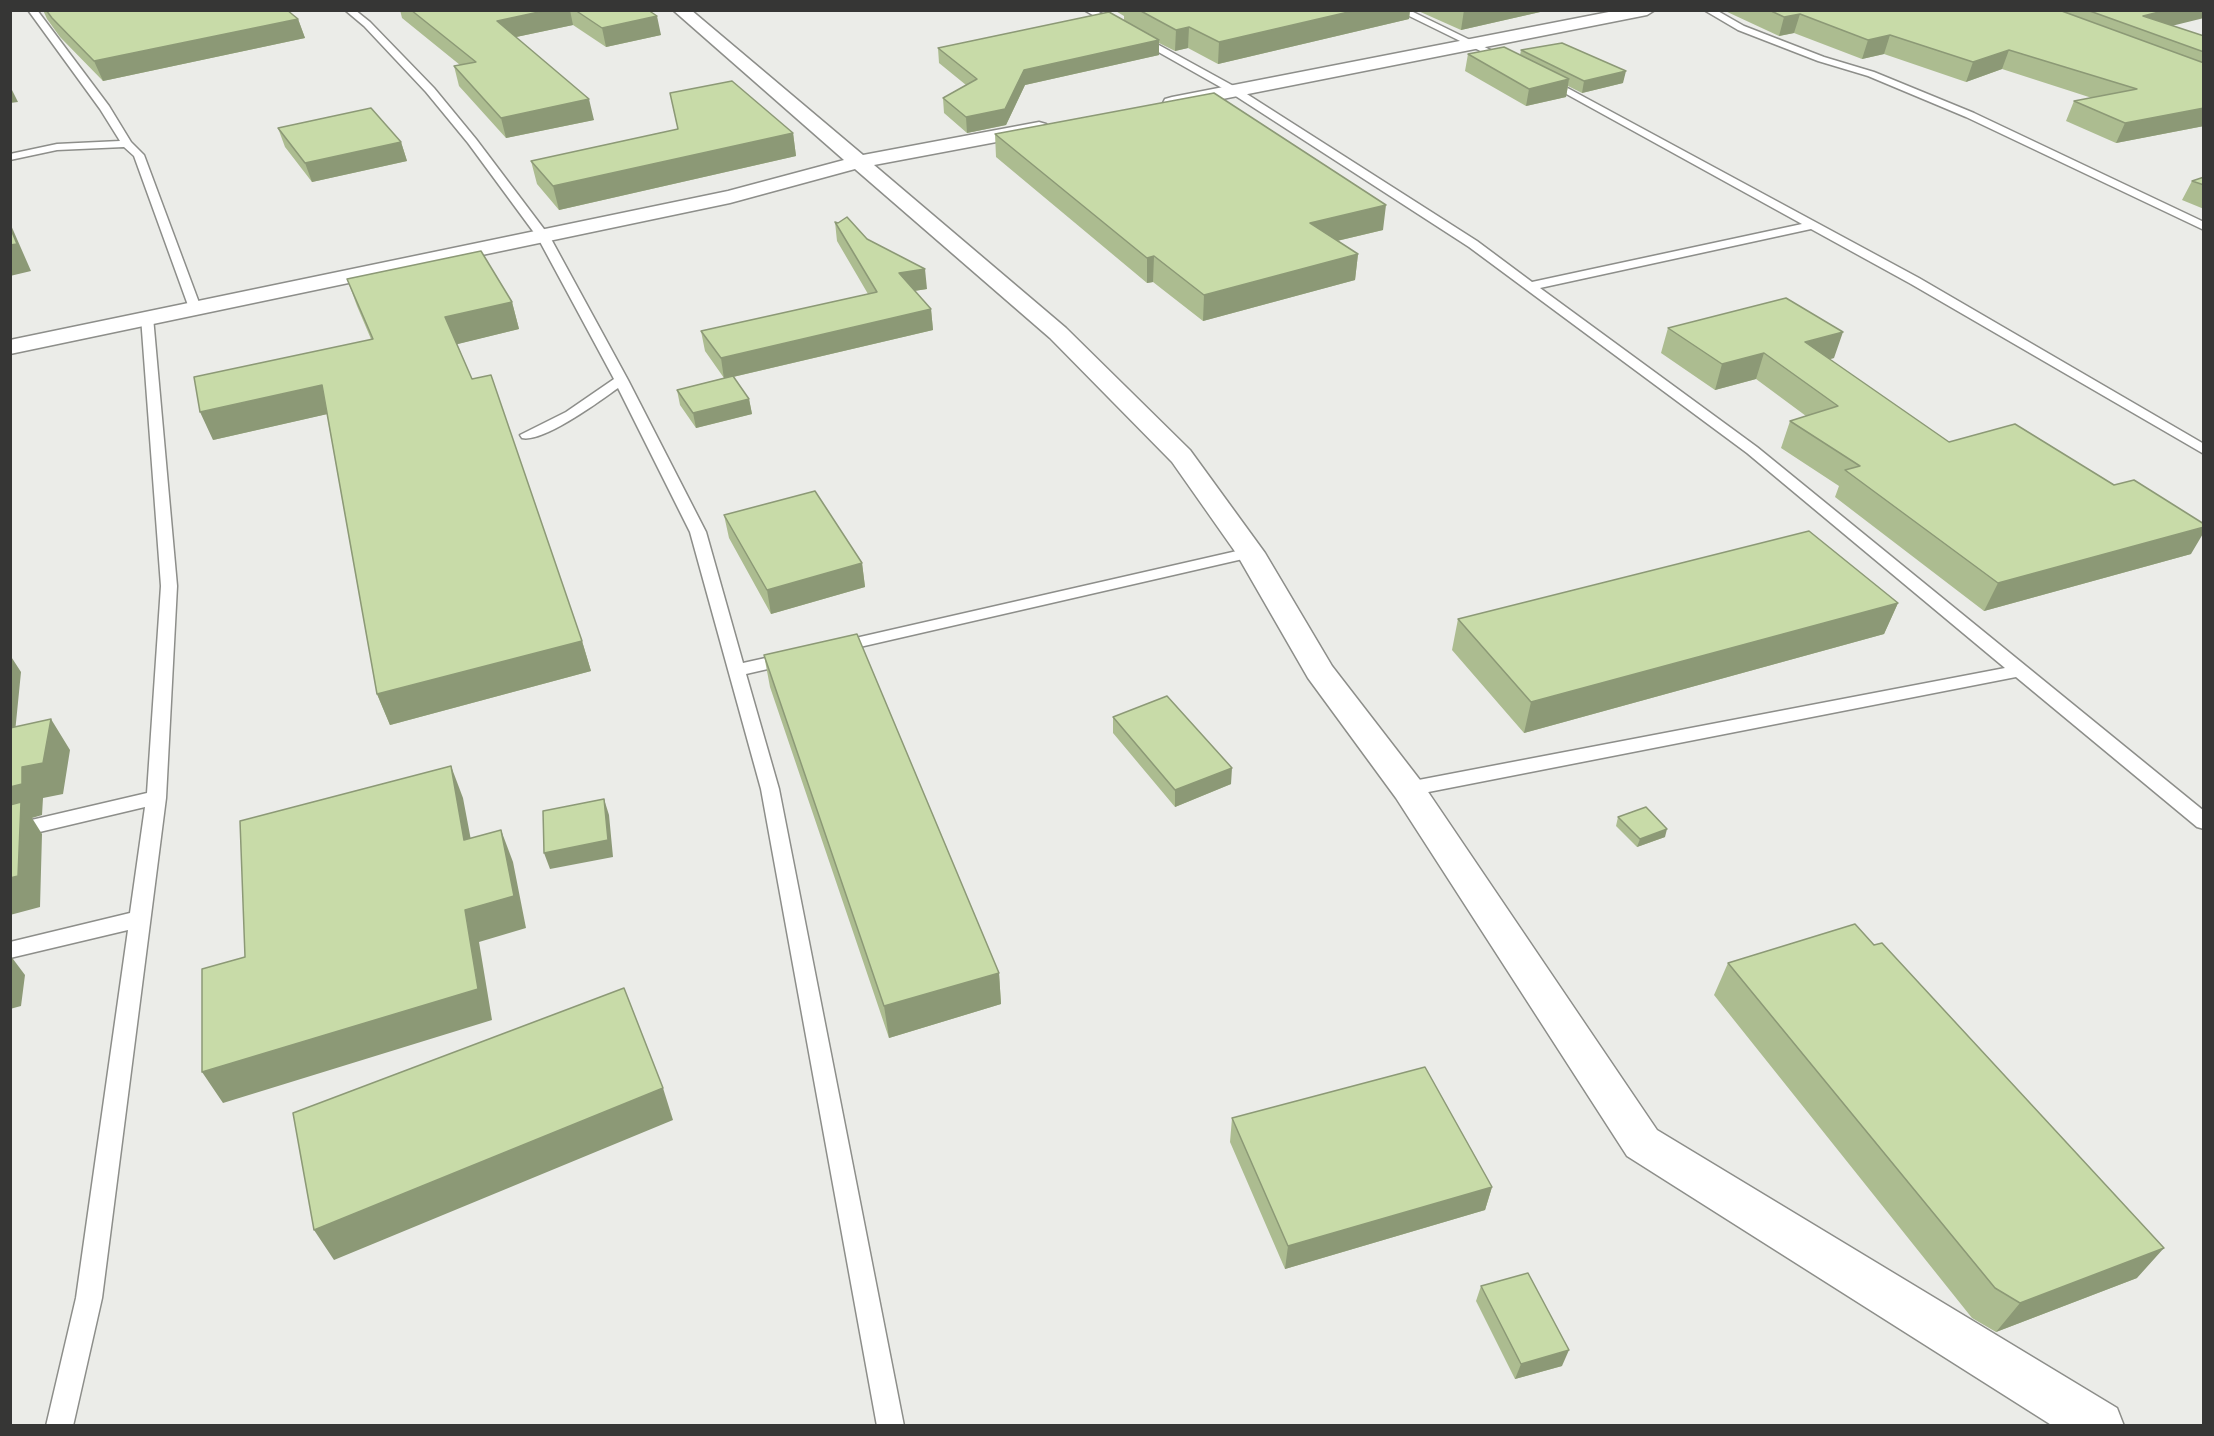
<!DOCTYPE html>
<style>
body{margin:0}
#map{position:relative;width:2214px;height:1436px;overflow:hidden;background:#ebece8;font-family:Poppins,sans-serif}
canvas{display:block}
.frame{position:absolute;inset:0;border:12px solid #363635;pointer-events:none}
</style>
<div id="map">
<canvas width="2214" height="1436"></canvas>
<div class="frame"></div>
</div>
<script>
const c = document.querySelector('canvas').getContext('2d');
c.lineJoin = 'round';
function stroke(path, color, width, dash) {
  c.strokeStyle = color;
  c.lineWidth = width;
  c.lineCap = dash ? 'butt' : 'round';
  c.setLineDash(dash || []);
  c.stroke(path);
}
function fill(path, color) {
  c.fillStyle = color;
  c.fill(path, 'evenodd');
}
const lane = new Path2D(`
 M 28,10 L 37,10 L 109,106 L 131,142 L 144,155 L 201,308 L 199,311 L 195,312 L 189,308 L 134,156 L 124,147 L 57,150 L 10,160 L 10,154 L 57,144 L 120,141 L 100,109 Z
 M 345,10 L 355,10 L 370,22 L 434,88 L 476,139 L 550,237 L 628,380 L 706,532 L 743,663 L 788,653 L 794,655 L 797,659 L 794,663 L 746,674 L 779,789 L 904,1426 L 877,1426 L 761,789 L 690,532 L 618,388 C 600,401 543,443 522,438 L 520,435 L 566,412 L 614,379 L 538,238 L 468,143 L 426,92 L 364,26 Z
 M 1084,10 L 1095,10 L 1239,89 L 1477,241 L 1532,282 L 1802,224 L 1541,80 L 1549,78 L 1919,278 L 2204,444 L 2204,454 L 1911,284 L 1811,229 L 1540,288 L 1757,447 L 2204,811 L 2204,829 L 2197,827 L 2016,677 L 1408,796 L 1401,794 L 1399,789 L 1401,784 L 1408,782 L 2005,668 L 1747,453 L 1469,247 L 1231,93 Z
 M 1397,10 L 1409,10 L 1513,61 L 1505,63 Z
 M 1704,10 L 1716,10 L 1744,26 L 1824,57 L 1874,72 L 1974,113 L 2204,222 L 2204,230 L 1966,117 L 1868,76 L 1818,61 L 1738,30 Z
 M 147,313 L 153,317 L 177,586 L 166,798 L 102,1298 L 73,1426 L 46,1426 L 76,1298 L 128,930 L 10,958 L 10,942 L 130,913 L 145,807 L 10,839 L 10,825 L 147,793 L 161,586 L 141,317 Z
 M 1250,548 L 1256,550 L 1258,553 L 1256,556 L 838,652 L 832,651 L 829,647 L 832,643 L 838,642 Z`);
const street = new Path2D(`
 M 673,10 L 691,10 L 863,155 L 1039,122 L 1046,124 L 1049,128 L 1046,132 L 1039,134 L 874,165 L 1066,328 L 1190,450 L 1265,553 L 1332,666 L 1420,780 L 1657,1130 L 2117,1408 L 2124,1426 L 2053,1426 L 1627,1156 L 1396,798 L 1308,678 L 1236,553 L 1172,462 L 1050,338 L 855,169 L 730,203 L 10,354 L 10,340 L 728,191 L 844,160 Z
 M 1619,10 L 1655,10 L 1647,15 L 1172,109 L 1165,107 L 1163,103 L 1165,99 L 1172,97 Z`);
stroke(lane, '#8d8e8a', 3);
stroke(street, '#8d8e8a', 3);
fill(lane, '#fff');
fill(street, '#fff');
fill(new Path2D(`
 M 43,10 L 287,10 L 298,19 L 305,38 L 103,81 L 60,37 L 47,19 Z
 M 400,10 L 648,10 L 661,35 L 606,47 L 573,25 L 516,37 L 594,120 L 506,138 L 459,86 L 454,66 L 460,65 L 402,18 Z
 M 1114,10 L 1410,10 L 1409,19 L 1218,64 L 1188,48 L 1175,51 L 1159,43 L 1159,55 L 1025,85 L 1006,125 L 967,133 L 944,113 L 943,98 L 966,85 L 939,63 L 938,48 L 1124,20 L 1124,16 Z
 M 1416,10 L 1549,10 L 1461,30 Z
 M 1723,10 L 2204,10 L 2172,26 L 2204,36 L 2204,126 L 2116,143 L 2066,121 L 2074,101 L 2092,98 L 2002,69 L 1966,82 L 1884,54 L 1862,59 L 1794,33 L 1779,36 Z
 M 1521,50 L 1623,83 L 1582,93 L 1568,86 L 1566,97 L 1526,106 L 1465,71 L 1468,54 L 1520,55 Z
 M 670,93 L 793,133 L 796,156 L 559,210 L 537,184 L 531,161 L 678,129 Z
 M 278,128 L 401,142 L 407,161 L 312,182 L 285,147 Z
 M 995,134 L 1383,230 L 1337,241 L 1358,254 L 1355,280 L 1203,321 L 1153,282 L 1147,283 L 996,157 Z
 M 2204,177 L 2204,209 L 2182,200 L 2192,181 Z
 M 835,222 L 867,239 L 927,289 L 914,291 L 931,309 L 933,330 L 733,377 L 749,399 L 752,414 L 696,428 L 680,405 L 677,390 L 724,378 L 705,351 L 701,331 L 868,294 L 837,241 Z
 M 347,279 L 512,302 L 519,329 L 457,344 L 582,641 L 591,671 L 390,725 L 377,694 L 327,414 L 213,440 L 371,339 L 357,306 Z
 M 1668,328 L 1834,358 L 1829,359 L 1949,442 L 2191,554 L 1984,611 L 1835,497 L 1839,486 L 1781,448 L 1790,421 L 1806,416 L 1756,379 L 1715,390 L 1661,353 Z
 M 724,515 L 862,563 L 865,587 L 771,614 L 729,538 Z
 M 1898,603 L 1884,634 L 1524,733 L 1452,650 L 1458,619 Z
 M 764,655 L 999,973 L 1001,1004 L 889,1038 L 770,687 Z
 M 1113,717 L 1231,784 L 1175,807 L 1113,733 Z
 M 1618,817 L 1665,837 L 1637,847 L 1616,826 Z
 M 1728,963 L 2137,1278 L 1996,1332 L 1972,1318 L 1714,995 Z
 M 1232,1118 L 1492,1187 L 1485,1210 L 1285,1269 L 1230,1142 Z
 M 1481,1286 L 1562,1366 L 1515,1379 L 1476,1301 Z`), '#acbc90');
fill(new Path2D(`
 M 548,10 L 570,10 L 573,25 L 502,40 L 497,21 Z
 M 1357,10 L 1410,10 L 1409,19 L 1218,64 L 1219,42 Z
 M 1464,10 L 1549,10 L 1461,30 Z
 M 2167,10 L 2204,10 L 2204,18 L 2147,32 L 2143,16 Z
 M 1800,14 L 1794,33 L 1779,36 L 1784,17 Z
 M 657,16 L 661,35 L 606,47 L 602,28 Z
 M 298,19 L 305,38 L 103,81 L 94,61 Z
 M 1189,27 L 1188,48 L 1175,51 L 1176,30 Z
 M 1890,35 L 1884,54 L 1862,59 L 1868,40 Z
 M 1159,40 L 1159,55 L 1025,85 L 1006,125 L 967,133 L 966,117 L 1024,70 Z
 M 2009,50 L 2002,69 L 1966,82 L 1973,62 Z
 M 1626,71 L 1623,83 L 1582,93 L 1584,81 Z
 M 1569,79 L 1566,97 L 1526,106 L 1529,89 Z
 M 10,86 L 18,102 L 10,103 Z
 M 589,99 L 594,120 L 506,138 L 501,118 Z
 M 2204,108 L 2204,126 L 2116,143 L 2125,123 Z
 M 793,133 L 796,156 L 559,210 L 553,186 Z
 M 401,142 L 407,161 L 312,182 L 305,163 Z
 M 1386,205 L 1383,230 L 1307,248 L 1310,223 Z
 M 10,223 L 31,271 L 10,276 Z
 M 1358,254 L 1355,280 L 1203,321 L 1204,295 Z
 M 1154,256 L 1153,282 L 1147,283 L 1147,258 Z
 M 925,269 L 927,289 L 900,293 L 899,273 Z
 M 512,302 L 519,329 L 454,345 L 445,317 Z
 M 931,309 L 933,330 L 724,379 L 721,358 Z
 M 1843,332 L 1834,358 L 1796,368 L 1805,342 Z
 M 1764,353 L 1756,379 L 1715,390 L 1722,364 Z
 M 322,385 L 332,413 L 213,440 L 200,412 Z
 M 749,399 L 752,414 L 696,428 L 693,413 Z
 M 10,445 L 12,474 L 10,474 Z
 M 2204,527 L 2204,532 L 2191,554 L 1984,611 L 1998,583 Z
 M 862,563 L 865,587 L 771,614 L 767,590 Z
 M 1898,603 L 1884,634 L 1524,733 L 1531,702 Z
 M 582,641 L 591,671 L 390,725 L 377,694 Z
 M 10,655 L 21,672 L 12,763 L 10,761 Z
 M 51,719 L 70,750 L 63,794 L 43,798 L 42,815 L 32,818 L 42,834 L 40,907 L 10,915 L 10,787 Z
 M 451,766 L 463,798 L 477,872 L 464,840 Z
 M 1232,768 L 1231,784 L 1175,807 L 1175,790 Z
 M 604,799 L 609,815 L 613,857 L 550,869 L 544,853 Z
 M 1667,829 L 1665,837 L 1637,847 L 1640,839 Z
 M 501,830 L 513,862 L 526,928 L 479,942 L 492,1020 L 223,1103 L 202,1072 L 465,910 Z
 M 10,955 L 25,975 L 21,1006 L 10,1009 Z
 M 999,973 L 1001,1004 L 889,1038 L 884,1006 Z
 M 663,1088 L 673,1120 L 334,1260 L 314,1230 Z
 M 1492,1187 L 1485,1210 L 1285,1269 L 1288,1246 Z
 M 2164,1248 L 2137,1278 L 1996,1332 L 2020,1303 Z
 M 1569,1350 L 1562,1366 L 1515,1379 L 1521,1364 Z`), '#8c9976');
const building = new Path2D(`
 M 46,10 L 287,10 L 298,19 L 94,61 L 52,18 Z
 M 411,10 L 548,10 L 497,21 L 589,99 L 501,118 L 454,66 L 476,62 Z
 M 575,10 L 648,10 L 657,16 L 602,28 Z
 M 1139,10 L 1357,10 L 1219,42 L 1189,27 L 1176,30 Z
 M 1769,10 L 2059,10 L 2204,63 L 2204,108 L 2125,123 L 2074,101 L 2137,89 L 2009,50 L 1973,62 L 1890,35 L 1868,40 L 1800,14 L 1784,17 Z
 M 2087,10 L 2167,10 L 2143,16 L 2204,36 L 2204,52 Z
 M 1109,12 L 1159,40 L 1024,70 L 1005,109 L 966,117 L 943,98 L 977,79 L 938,48 Z
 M 1562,43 L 1626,71 L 1584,81 L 1521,50 Z
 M 1504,47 L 1569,79 L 1529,89 L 1468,54 Z
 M 732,81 L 793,133 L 553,186 L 531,161 L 678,129 L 670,93 Z
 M 1214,93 L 1386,205 L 1310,223 L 1358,254 L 1204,295 L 1154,256 L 1147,258 L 995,134 Z
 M 371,108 L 401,142 L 305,163 L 278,128 Z
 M 2204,177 L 2204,185 L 2192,181 Z
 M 847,217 L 867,239 L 925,269 L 899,273 L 931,309 L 721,358 L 701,331 L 877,292 L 835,222 L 838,223 Z
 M 10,227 L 17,244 L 10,245 Z
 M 481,251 L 512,302 L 445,317 L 472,379 L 491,375 L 582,641 L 377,694 L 322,385 L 200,412 L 194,377 L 373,339 L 347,279 Z
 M 1786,298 L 1843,332 L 1805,342 L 1949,442 L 2015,424 L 2114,485 L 2134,480 L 2204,524 L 2204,527 L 1998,583 L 1845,470 L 1860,466 L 1790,421 L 1838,406 L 1764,353 L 1722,364 L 1668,328 Z
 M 733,376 L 749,399 L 693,413 L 677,390 Z
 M 815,491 L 862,563 L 767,590 L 724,515 Z
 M 1809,531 L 1898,603 L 1531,702 L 1458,619 Z
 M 857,634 L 999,973 L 884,1006 L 764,655 Z
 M 1167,696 L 1232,768 L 1175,790 L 1113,717 Z
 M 51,719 L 43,763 L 22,767 L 22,784 L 10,787 L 10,728 Z
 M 451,766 L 464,840 L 501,830 L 514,896 L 465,910 L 478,989 L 202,1072 L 202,969 L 245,957 L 240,821 Z
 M 604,799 L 608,840 L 544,853 L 543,811 Z
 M 21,802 L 18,876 L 10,878 L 10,805 Z
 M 1646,807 L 1667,829 L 1640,839 L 1618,817 Z
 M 1855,924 L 1874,945 L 1882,943 L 2164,1248 L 2020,1303 L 1995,1288 L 1728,963 Z
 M 624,988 L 663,1088 L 314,1230 L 293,1113 Z
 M 1425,1067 L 1492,1187 L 1288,1246 L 1232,1118 Z
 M 1528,1273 L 1569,1350 L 1521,1364 L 1481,1286 Z`);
fill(building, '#c8dba8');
stroke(building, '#8c9976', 1.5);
</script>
